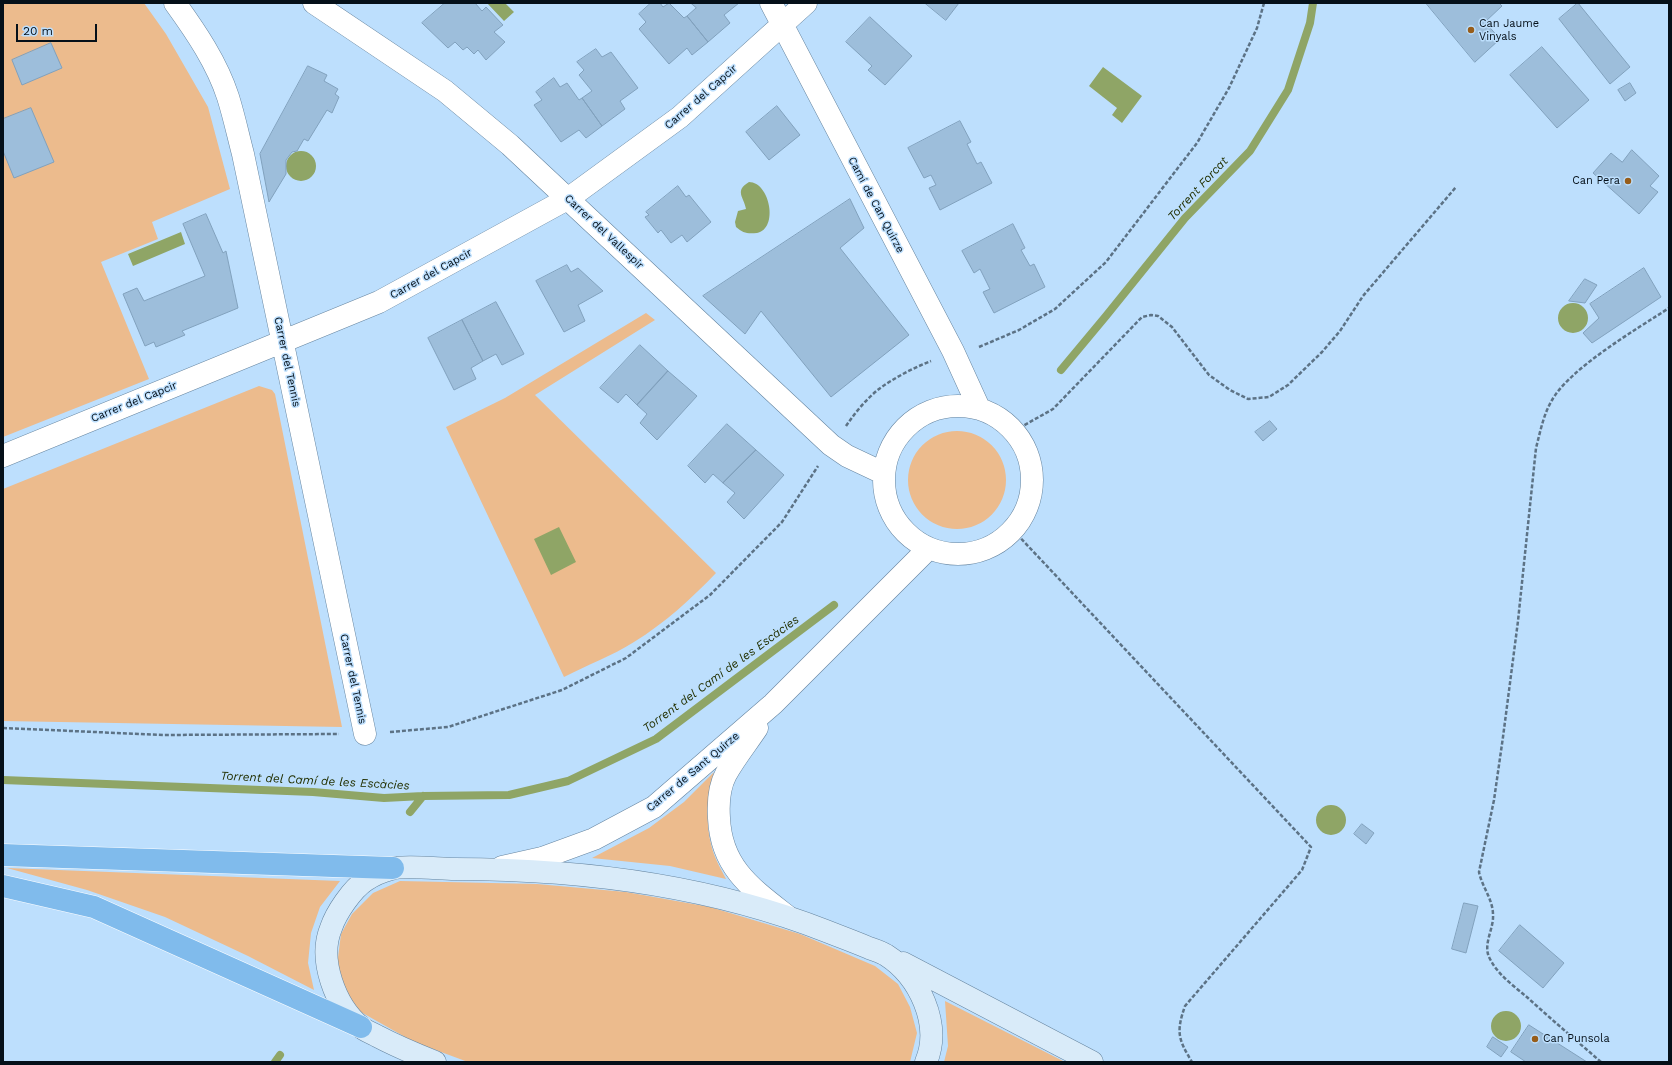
<!DOCTYPE html>
<meta charset="utf-8">
<style>
body{margin:0}
#map{position:relative;width:1672px;height:1065px;overflow:hidden;background:#bddffd;font-family:"Work Sans",sans-serif}
canvas{display:block}
.frame{position:absolute;inset:0;border:4px solid #051019;pointer-events:none}
.scale{position:absolute;left:16px;top:24px;width:81px;height:18px;box-sizing:border-box;border:2px solid #051019;border-top:0;padding-left:5px;font-size:12px;line-height:14px;white-space:nowrap;color:#051019;-webkit-text-stroke:3px #bddffd;paint-order:stroke}
</style>
<div id="map">
<canvas width="1672" height="1065"></canvas>
<div class="frame"></div>
<div class="scale">20 m</div>
</div>
<script>
const c = document.querySelector('canvas').getContext('2d');
c.lineJoin = 'round';
function fill(path, color) {
  c.fillStyle = color;
  c.fill(path, 'evenodd');
}
function stroke(path, color, width, dash) {
  c.strokeStyle = color;
  c.lineWidth = width;
  c.lineCap = dash ? 'butt' : 'round';
  c.setLineDash(dash || []);
  c.stroke(path);
}
function drawText(font, color, halo, rows, align = 'center') {
  c.font = font + ' "Work Sans",sans-serif';
  c.lineWidth = 3;
  c.setLineDash([]);
  c.textBaseline = 'middle';
  c.strokeStyle = halo;
  c.fillStyle = color;
  for (const [text, x, y, turn = 0] of rows) {
    c.save();
    c.translate(x, y);
    c.rotate((+turn || 0) * Math.PI / 180);
    c.textAlign = isNaN(turn) ? turn : align;
    if (halo) c.strokeText(text, 0, 0);
    c.fillText(text, 0, 0);
    c.restore();
  }
}
fill(new Path2D(`
 M 3,3 L 144,3 L 166,34 L 208,107 L 230,189 L 152,222 L 158,239 L 101,262 L 149,379 L 3,437 Z
 M 646,313 L 655,320 L 535,395 L 716,573 C 691,599 665,623 634,642 C 612,656 587,665 564,677 L 446,427 L 505,398 Z
 M 259,386 L 272,390 L 275,394 L 342,727 L 3,721 L 3,489 Z
 M908 480a49 49 0 1 1 98 0a49 49 0 1 1-98 0Z
 M 714,772 C 707,796 705,823 712,848 C 715,859 721,869 726,879 L 670,866 L 592,858 L 649,828 L 684,802 Z
 M 7,868 L 340,881 L 320,907 L 311,933 L 308,963 L 314,990 L 248,956 L 165,917 L 87,890 Z
 M 400,881 L 537,884 L 626,892 L 710,907 L 800,934 L 875,966 L 898,984 L 910,1007 L 917,1033 L 910,1062 L 468,1062 L 414,1042 L 359,1011 L 346,992 L 337,965 L 341,934 L 352,914 L 373,893 Z
 M 945,1001 L 1065,1062 L 944,1062 L 948,1046 Z`), '#ecbb8d');
fill(new Path2D(`
 M 487,3 L 505,3 L 514,12 L 504,21 Z
 M 1103,67 L 1142,96 L 1122,123 L 1112,115 L 1117,108 L 1089,86 Z
 M286 166a15 15 0 1 1 30 0a15 15 0 1 1-30 0Z
 M 749,182 C 770,182 779,229 757,233 C 747,234 743,233 736,227 L 735,222 L 738,211 L 746,209 C 744,197 734,191 749,182 Z
 M 181,232 L 185,244 L 133,266 L 128,254 Z
 M1558 318a15 15 0 1 1 30 0a15 15 0 1 1-30 0Z
 M 559,527 L 576,562 L 551,575 L 534,539 Z
 M1316 820a15 15 0 1 1 30 0a15 15 0 1 1-30 0Z
 M1491 1026a15 15 0 1 1 30 0a15 15 0 1 1-30 0Z`), '#8fa566');
stroke(new Path2D(`
 M 1061,370 L 1106,316 L 1185,218 L 1250,151 L 1288,90 L 1310,23 L 1313,3
 M 3,780 L 313,792 L 384,798 L 423,796 L 509,795 L 568,781 L 656,739 L 834,605
 M 410,812 L 423,796
 M 275,1062 L 280,1055`), '#8fa566', 8);
const building = new Path2D(`
 M 445,3 L 475,3 L 482,11 L 486,7 L 503,25 L 494,32 L 505,42 L 486,60 L 478,50 L 474,54 L 467,47 L 463,50 L 455,42 L 448,48 L 422,23 Z
 M 651,3 L 660,3 L 663,7 L 669,3 L 684,18 L 687,16 L 708,42 L 692,55 L 687,48 L 669,64 L 639,29 L 646,22 L 639,14 Z
 M 691,3 L 739,3 L 724,15 L 730,23 L 708,42 L 687,16 L 696,8 Z
 M 925,3 L 959,3 L 946,20 Z
 M 1426,3 L 1499,3 L 1502,6 L 1485,22 L 1500,39 L 1475,62 Z
 M 1578,3 L 1630,67 L 1610,84 L 1559,19 Z
 M 870,17 L 912,56 L 885,85 L 868,70 L 872,66 L 846,42 Z
 M 51,43 L 62,68 L 22,85 L 12,60 Z
 M 1542,47 L 1589,100 L 1557,128 L 1510,75 Z
 M 596,49 L 602,57 L 611,52 L 638,88 L 620,101 L 625,109 L 602,126 L 582,98 L 592,91 L 579,75 L 584,70 L 577,62 Z
 M 308,66 L 327,75 L 324,81 L 338,89 L 335,94 L 339,97 L 332,113 L 327,110 L 308,141 L 304,139 L 297,151 L 292,152 L 286,160 L 286,174 L 269,202 L 260,154 Z
 M 554,78 L 560,87 L 567,83 L 579,100 L 582,98 L 602,126 L 586,138 L 579,130 L 561,142 L 534,105 L 542,100 L 536,92 Z
 M 1630,83 L 1636,93 L 1625,101 L 1618,90 Z
 M 777,106 L 800,135 L 769,160 L 746,132 Z
 M 31,108 L 54,162 L 14,178 L 3,151 L 3,119 Z
 M 960,121 L 971,142 L 967,144 L 977,164 L 981,162 L 992,183 L 940,210 L 929,188 L 936,185 L 931,175 L 924,178 L 908,148 Z
 M 1632,150 L 1659,176 L 1650,186 L 1658,192 L 1639,214 L 1593,173 L 1611,153 L 1622,162 Z
 M 678,186 L 686,197 L 689,195 L 711,222 L 687,242 L 682,235 L 671,243 L 661,230 L 658,233 L 645,217 L 649,215 L 646,212 Z
 M 850,199 L 864,228 L 840,248 L 909,335 L 831,397 L 761,311 L 745,334 L 703,296 Z
 M 206,214 L 223,253 L 226,251 L 238,308 L 182,331 L 185,335 L 156,347 L 154,342 L 145,346 L 123,294 L 137,288 L 144,301 L 205,276 L 183,224 Z
 M 1013,224 L 1025,248 L 1021,250 L 1030,266 L 1034,264 L 1045,287 L 994,313 L 983,292 L 990,289 L 980,269 L 974,273 L 962,251 Z
 M 567,265 L 571,272 L 578,268 L 603,291 L 578,305 L 585,321 L 564,332 L 536,281 Z
 M 1644,268 L 1661,297 L 1592,343 L 1583,333 L 1599,318 L 1590,304 Z
 M 1585,279 L 1597,285 L 1585,303 L 1569,301 Z
 M 496,302 L 524,354 L 502,365 L 496,354 L 483,361 L 462,320 Z
 M 462,320 L 483,361 L 471,368 L 476,379 L 454,390 L 428,338 Z
 M 640,345 L 668,371 L 637,405 L 626,394 L 618,403 L 600,388 Z
 M 668,371 L 697,396 L 657,440 L 640,423 L 647,414 L 637,405 Z
 M 1270,421 L 1277,429 L 1263,441 L 1255,432 Z
 M 727,424 L 756,450 L 723,483 L 713,474 L 705,483 L 688,466 Z
 M 756,450 L 784,475 L 744,519 L 727,502 L 735,493 L 723,483 Z
 M 1362,824 L 1374,833 L 1366,844 L 1354,834 Z
 M 1464,903 L 1478,906 L 1466,953 L 1452,949 Z
 M 1520,925 L 1564,963 L 1543,988 L 1499,951 Z
 M 1529,1025 L 1587,1062 L 1526,1062 L 1511,1052 Z
 M 1493,1037 L 1508,1047 L 1501,1057 L 1487,1047 Z`);
fill(building, '#9dbedb');
stroke(building, '#81a1bd', 1);
const street = new Path2D(`
 M 175,3 C 196,32 217,63 228,97 C 234,116 238,135 243,154 L 365,734
 M 314,3 L 445,91 L 510,145 L 831,445 L 847,456 L 883,473
 M 771,3 L 953,351 L 979,408
 M884 480a74 74 0 1 1 148 0a74 74 0 1 1-148 0Z
 M 3,456 L 379,302 L 569,198 L 680,117 L 806,3
 M 757,728 C 747,743 735,758 726,774 C 719,787 718,803 719,818 C 721,867 751,888 787,916
 M 502,867 L 542,858 L 594,839 L 654,807 L 773,704 L 928,549`);
const secondary = new Path2D(`
 M 903,963 L 1092,1062
 M 435,1062 C 415,1054 396,1046 377,1036 C 372,1033 365,1031 361,1027 C 335,1006 318,959 331,928 C 336,913 352,889 366,880 C 372,876 383,871 391,869 C 403,865 440,869 454,869 C 580,869 709,885 826,931 C 841,937 855,942 869,948 C 875,950 881,952 886,955 C 919,976 942,1024 926,1062`);
const highway = new Path2D(`
 M 3,855 L 393,868
 M 3,886 L 94,907 L 361,1027`);
stroke(street, '#65849f', 23);
stroke(secondary, '#65849f', 23);
stroke(highway, '#fff', 23);
stroke(new Path2D(`
 M 979,347 L 1019,330 L 1055,309 L 1106,262 L 1197,143 L 1229,88 L 1257,28 L 1264,3
 M 846,426 C 855,413 866,399 879,389 C 894,378 913,368 931,361
 M 1014,431 L 1053,409 L 1142,317 L 1151,315 L 1158,316 L 1172,327 L 1209,375 L 1230,390 L 1248,399 L 1269,397 L 1288,385 L 1322,352 L 1340,331 L 1363,296 L 1456,187
 M 1013,530 L 1311,847 L 1302,870 L 1185,1006 C 1176,1032 1178,1039 1192,1062
 M 3,728 L 163,735 L 339,734
 M 390,732 L 448,727 L 562,690 L 626,658 L 710,595 L 782,522 L 818,466
 M 1601,1062 C 1577,1041 1552,1020 1528,998 C 1515,987 1498,975 1490,959 C 1482,945 1494,929 1493,915 C 1493,899 1482,887 1479,872 L 1494,800 L 1503,737 L 1518,621 L 1536,448 C 1540,433 1543,416 1551,402 C 1568,369 1637,329 1669,308`), '#5c7285', 2.5, [4, 2]);
stroke(street, '#fff', 22);
stroke(secondary, '#d9ebf9', 22);
stroke(highway, '#80bbec', 22);
for (const [x, y, r, color] of [
 [1471,30,4,"#975d1a"],
 [1628,181,4,"#975d1a"],
 [1535,1039,4,"#975d1a"]
]) {
  const dot = new Path2D();
  dot.arc(x, y, r, 0, 2 * Math.PI);
  c.fillStyle = color;
  c.fill(dot);
  stroke(dot, '#bddffd', 1.5);
}
drawText('11px', '#051019', '#bddffd', [
 ["Can Jaume",1479,24],
 ["Vinyals",1479,37],
 ["Can Pera",1620,181,"right"],
 ["Can Punsola",1543,1039]
], 'left');
drawText('11px', '#051019', '#bddffd', [
 ["Carrer del Capcir",701,97,-41],
 ["Camí de Can Quirze",876,205,62],
 ["Carrer del Vallespir",604,232,43],
 ["Carrer del Capcir",431,274,-29],
 ["Carrer del Tennis",287,362,78],
 ["Carrer del Capcir",134,402,-22],
 ["Carrer del Tennis",353,679,78],
 ["Carrer de Sant Quirze",693,772,-40]
]);
drawText('italic 12px', '#223000', '#bddffd', [
 ["Torrent Forcat",1198,189,-47],
 ["Torrent del Camí de les Escàcies",721,674,-36],
 ["Torrent del Camí de les Escàcies",315,781,3]
]);
</script>
